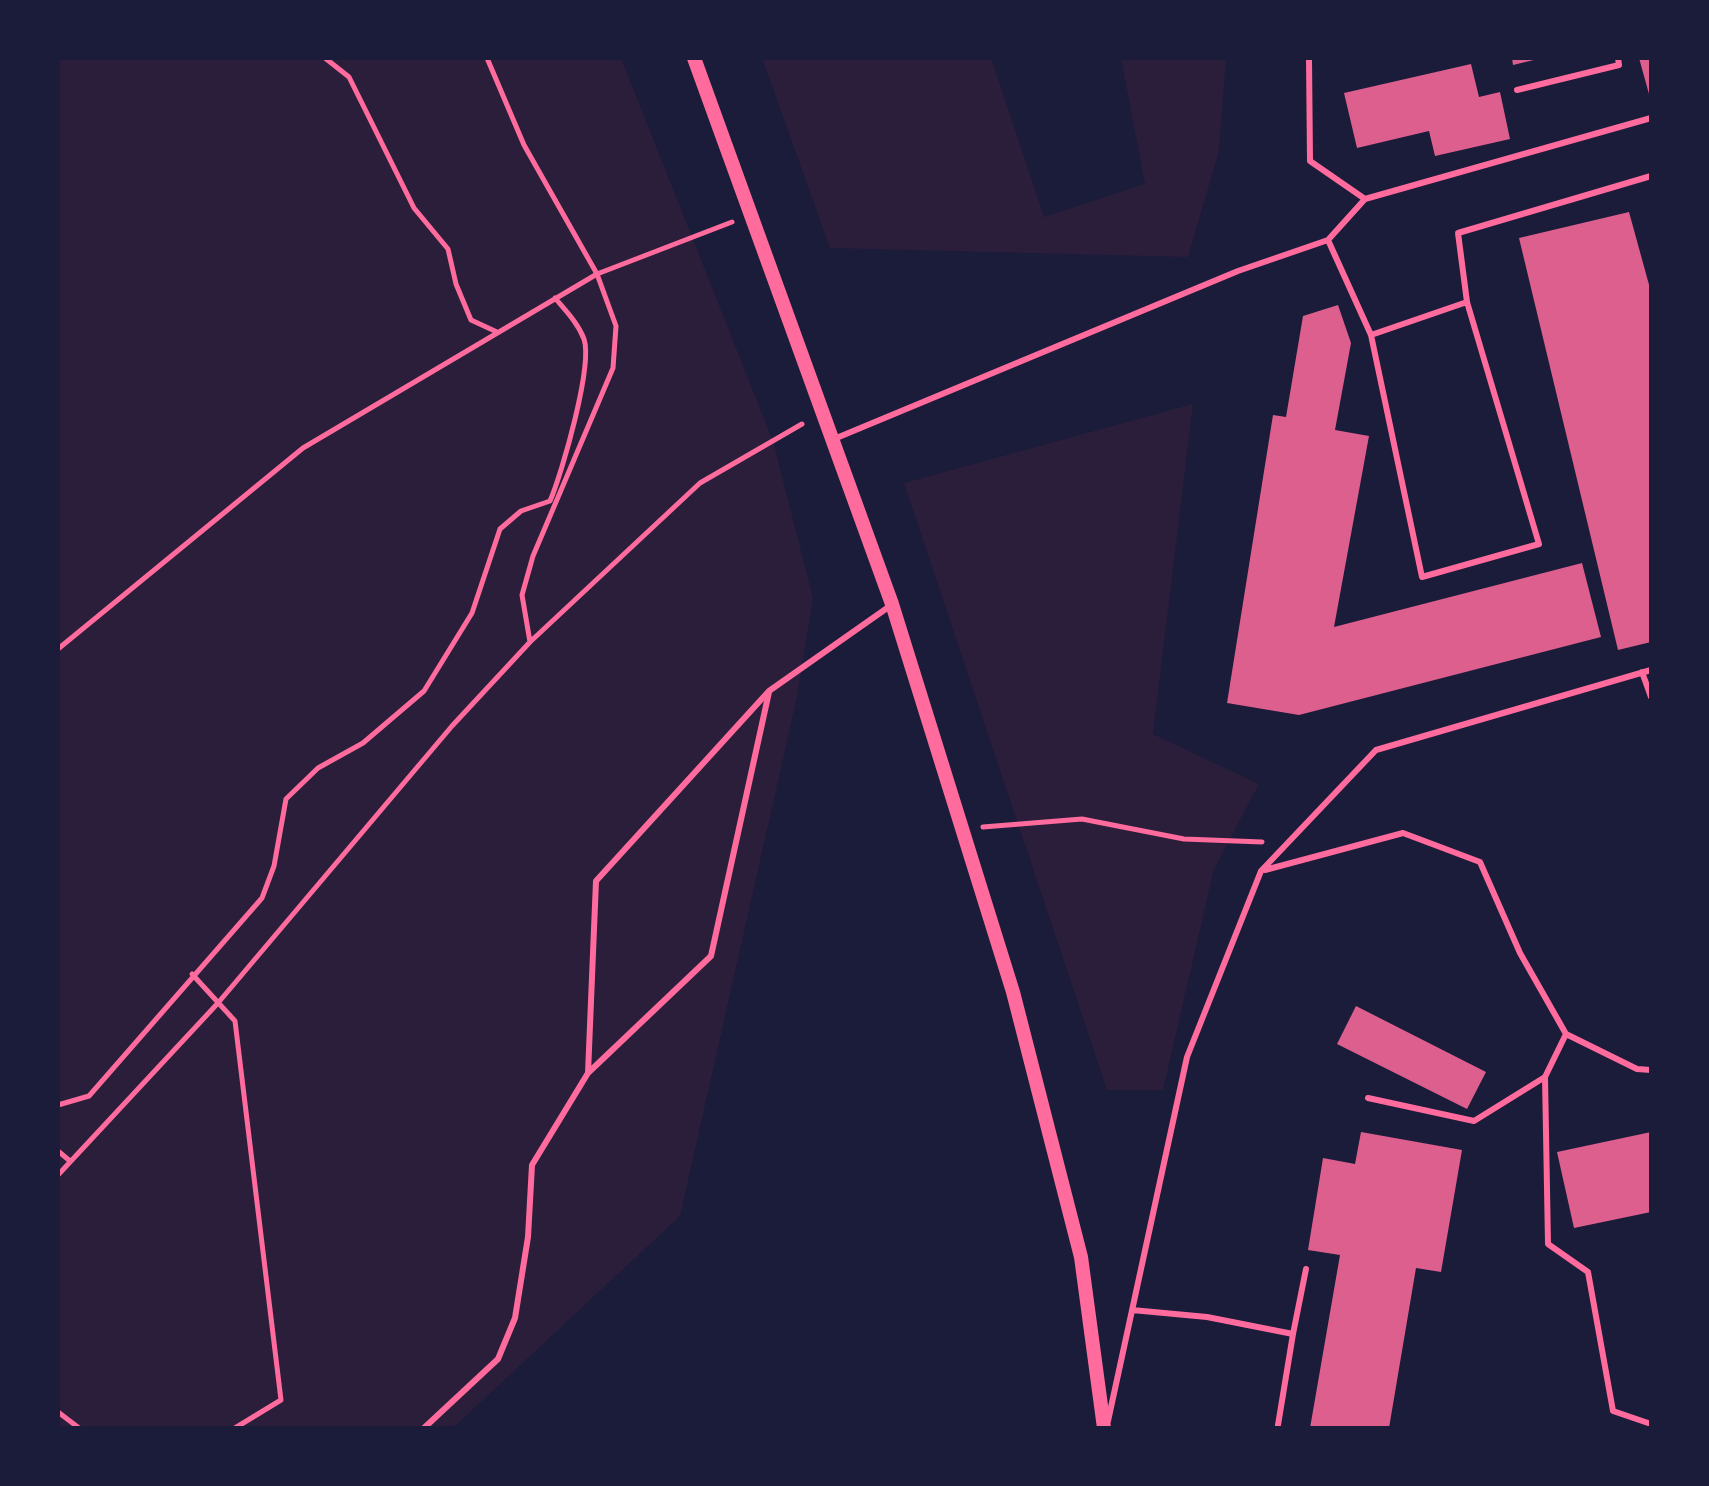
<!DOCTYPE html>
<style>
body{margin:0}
#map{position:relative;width:1709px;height:1486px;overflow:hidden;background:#1b1b3a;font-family:"Source Serif 4",serif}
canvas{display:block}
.frame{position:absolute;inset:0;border:60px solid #1b1b3a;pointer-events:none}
</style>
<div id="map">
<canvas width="1709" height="1486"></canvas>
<div class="frame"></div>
</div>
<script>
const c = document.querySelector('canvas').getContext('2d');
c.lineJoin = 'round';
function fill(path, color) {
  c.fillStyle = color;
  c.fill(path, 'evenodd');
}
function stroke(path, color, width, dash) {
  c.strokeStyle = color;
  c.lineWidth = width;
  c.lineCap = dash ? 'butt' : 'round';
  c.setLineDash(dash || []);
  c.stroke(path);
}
fill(new Path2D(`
 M 58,58 L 621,58 L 773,441 L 813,598 L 797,697 L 680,1216 L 453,1428 L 58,1428 Z
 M 762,58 L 991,58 L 1044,217 L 1145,184 L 1121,58 L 1226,58 L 1219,151 L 1188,257 L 830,248 Z
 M 1193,404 L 1153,734 L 1259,784 L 1214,869 L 1163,1090 L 1107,1090 L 904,483 Z`), '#2a1e3b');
fill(new Path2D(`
 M 1512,58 L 1538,58 L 1538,59 L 1513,65 Z
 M 1639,58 L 1651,58 L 1651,93 L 1649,94 Z
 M 1471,64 L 1479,97 L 1500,92 L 1510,139 L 1435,156 L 1429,131 L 1357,148 L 1344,93 Z
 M 1629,212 L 1651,292 L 1651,642 L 1618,650 L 1519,238 Z
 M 1338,305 L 1351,343 L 1335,430 L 1369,436 L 1334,627 L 1582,563 L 1601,637 L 1299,715 L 1227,703 L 1273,415 L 1286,417 L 1303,316 Z
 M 1356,1006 L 1486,1072 L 1467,1109 L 1337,1044 Z
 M 1361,1132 L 1462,1150 L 1441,1272 L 1416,1268 L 1389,1428 L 1310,1428 L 1340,1255 L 1308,1250 L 1323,1158 L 1355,1164 Z
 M 1651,1132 L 1651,1212 L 1574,1228 L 1557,1152 Z`), '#dd5f8e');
stroke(new Path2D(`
 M 325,58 L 349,77 L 414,208 L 448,249 L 456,284 L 471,320 L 497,332
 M 530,642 L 522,595 L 533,556 L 613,368 L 616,326 L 597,274 L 732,222
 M 58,649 L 303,448 L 597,274 L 524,145 L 487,58
 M 983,827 L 1082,819 L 1184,839 L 1262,842
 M 192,974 L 235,1021 L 281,1400 L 235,1428
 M 58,1105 L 89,1096 L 262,898 L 274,866 L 286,799 L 318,768 L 363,743 L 424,691 L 472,613 L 500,529 L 521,511 L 550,501 C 562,473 593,366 584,339 C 578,323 566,311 555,298
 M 58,1151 L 70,1161
 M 58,1175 L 218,1003 L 452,726 L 530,642 L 700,483 L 802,424
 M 58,1412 L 79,1428`), '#ff6b9d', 5);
stroke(new Path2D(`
 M 1309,58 L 1310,161 L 1365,199
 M 1517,90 L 1619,65 L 1618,58
 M 1328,240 L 1365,199 L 1651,118
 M 1467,302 L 1458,233 L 1651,176
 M 834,439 L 1238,271 L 1328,240 L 1371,335 L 1467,302 L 1539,544 L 1422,577 L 1371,335
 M 1642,672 L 1651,697
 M 1265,870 L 1403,833 L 1480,862 L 1520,953 L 1566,1034 L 1637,1069 L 1651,1070
 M 1566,1034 L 1545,1077 L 1548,1244 L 1588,1272 L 1613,1411 L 1651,1424
 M 588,1073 L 711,956 L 769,692
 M 1368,1098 L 1474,1121 L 1545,1077
 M 1132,1310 L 1207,1317 L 1293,1334 L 1306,1269
 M 1108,1421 L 1187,1057 L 1261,871 L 1376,750 L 1651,670
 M 1278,1425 L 1293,1334
 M 424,1428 L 498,1359 L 515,1318 L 528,1237 L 532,1165 L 588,1073 L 596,881 L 769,691 L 890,606`), '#ff6b9d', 6);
stroke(new Path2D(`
 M 694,58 L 892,604 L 1013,992 L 1081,1257 L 1104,1428`), '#ff6b9d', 14);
</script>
